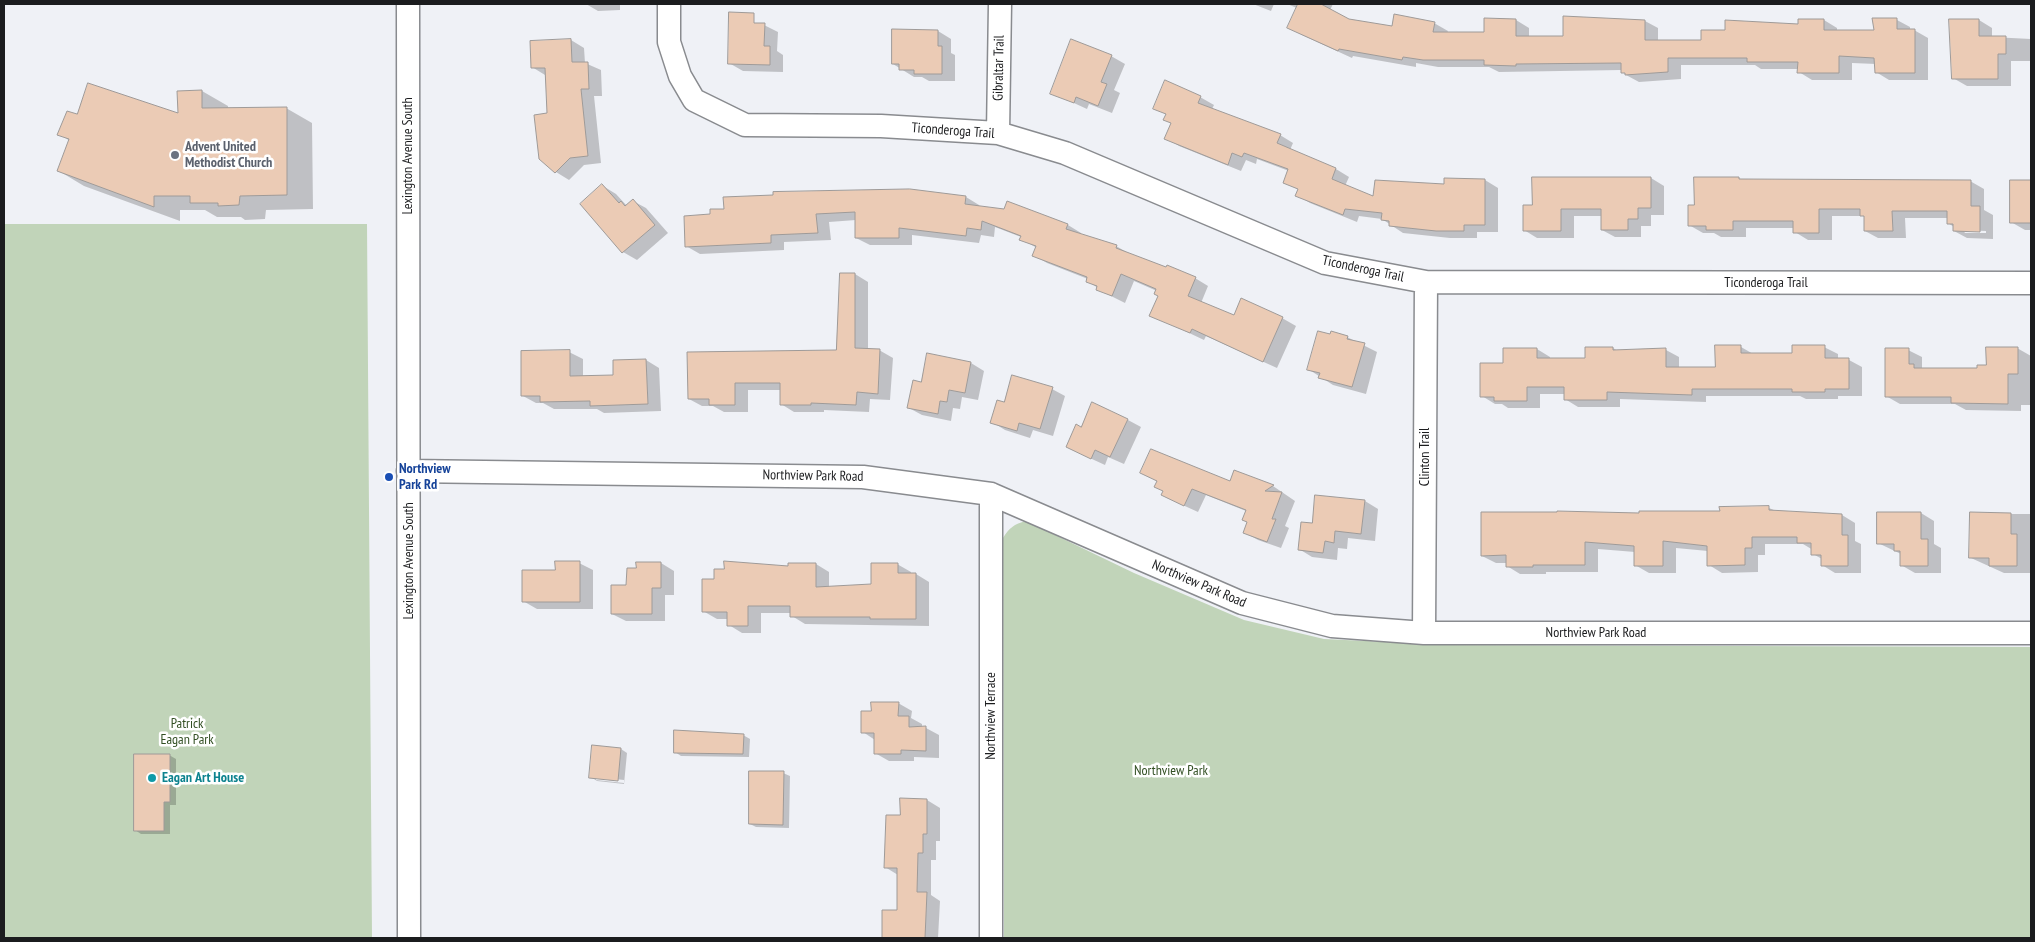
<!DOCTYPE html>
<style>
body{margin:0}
#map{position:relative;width:2035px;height:942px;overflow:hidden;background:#eff1f6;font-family:"PT Sans Narrow",sans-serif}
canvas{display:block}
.frame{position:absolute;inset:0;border:5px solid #1b1c1e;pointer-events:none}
</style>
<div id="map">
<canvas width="2035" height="942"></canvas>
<div class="frame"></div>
</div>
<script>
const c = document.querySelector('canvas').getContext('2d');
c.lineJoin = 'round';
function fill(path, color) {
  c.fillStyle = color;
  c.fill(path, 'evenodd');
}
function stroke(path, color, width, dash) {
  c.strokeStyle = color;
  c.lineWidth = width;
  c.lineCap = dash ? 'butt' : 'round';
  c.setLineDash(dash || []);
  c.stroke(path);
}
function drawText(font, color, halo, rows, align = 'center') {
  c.font = font + ' "PT Sans Narrow",sans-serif';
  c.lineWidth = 5;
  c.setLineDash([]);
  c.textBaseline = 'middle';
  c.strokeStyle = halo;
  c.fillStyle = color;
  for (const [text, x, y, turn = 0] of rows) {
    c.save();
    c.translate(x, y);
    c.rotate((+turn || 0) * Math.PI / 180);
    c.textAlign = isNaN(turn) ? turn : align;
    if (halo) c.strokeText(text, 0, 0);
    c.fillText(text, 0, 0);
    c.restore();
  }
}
fill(new Path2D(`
 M 4,224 L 367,224 L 372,938 L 4,938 Z
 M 1026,521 L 1134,573 L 1244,620 L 1324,639 L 1450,645 L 2031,647 L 2031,938 L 1004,938 L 1003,538 C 1009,528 1014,524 1026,521 Z`), '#c1d4b9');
fill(new Path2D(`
 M 586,4 L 620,4 L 620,10 L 598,11 Z
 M 1253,4 L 1274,4 L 1271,11 Z
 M 1287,4 L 1333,4 L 1330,10 L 1349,20 L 1393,28 L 1434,23 L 1448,31 L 1447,33 L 1485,33 L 1486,20 L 1516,20 L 1529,28 L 1529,38 L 1564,38 L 1645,21 L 1658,28 L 1658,42 L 1702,42 L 1726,31 L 1799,25 L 1799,20 L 1824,20 L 1837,28 L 1837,31 L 1875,31 L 1897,20 L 1910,27 L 1910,30 L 1914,30 L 1928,38 L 1928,80 L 1889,80 L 1876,72 L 1876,64 L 1852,63 L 1852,80 L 1812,80 L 1799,72 L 1799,69 L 1761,69 L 1755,65 L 1681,65 L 1681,79 L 1639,82 L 1626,75 L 1622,70 L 1499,72 L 1489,67 L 1438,67 L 1416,63 L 1416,67 L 1353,56 L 1352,58 L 1302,35 L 1289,27 L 1297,8 Z
 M 1979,20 L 1992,28 L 1992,37 L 2031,39 L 2031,20 L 2031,61 L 2011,61 L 2011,86 L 1967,86 L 1953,78 Z
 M 764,25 L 778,32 L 777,51 L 783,55 L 783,72 L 743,71 L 729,63 Z
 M 938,31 L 951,39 L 951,53 L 955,55 L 955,81 L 929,81 L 922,77 L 914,77 L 893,64 Z
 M 571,40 L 584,48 L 585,63 L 601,70 L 602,96 L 594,96 L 601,163 L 584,165 L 569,180 L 556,172 L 545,75 L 532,67 L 531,42 Z
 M 1111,56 L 1125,64 L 1114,90 L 1120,93 L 1112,113 L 1089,104 L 1087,109 L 1052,93 Z
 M 202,91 L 228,106 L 228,109 L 286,108 L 312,123 L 313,209 L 266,210 L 265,219 L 245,220 L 241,217 L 217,217 L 205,210 L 180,210 L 180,221 L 84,186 L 59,171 L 70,141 L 59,134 L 78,116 L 179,115 Z
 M 1200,97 L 1214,105 L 1212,109 L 1280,135 L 1293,143 L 1290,150 L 1336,169 L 1349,177 L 1345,186 L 1374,198 L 1485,180 L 1498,188 L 1498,232 L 1477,232 L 1477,238 L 1450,238 L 1403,233 L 1382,219 L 1359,216 L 1357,222 L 1310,203 L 1297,195 L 1299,190 L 1284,182 L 1289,171 L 1257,159 L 1256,164 L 1246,160 L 1241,171 L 1179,146 L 1166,138 L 1172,124 L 1167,115 L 1155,108 Z
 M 1651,178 L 1664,186 L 1664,215 L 1651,215 L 1651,226 L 1641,226 L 1641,237 L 1615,237 L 1602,230 L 1602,216 L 1574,216 L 1574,238 L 1537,238 L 1524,230 L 1533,206 Z
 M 1739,178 L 1742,180 L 1970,181 L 1984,189 L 1984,210 L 1993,215 L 1993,239 L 1967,238 L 1954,231 L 1954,227 L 1948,223 L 1948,218 L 1905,218 L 1906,238 L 1878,238 L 1865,231 L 1865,217 L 1863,216 L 1832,216 L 1832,240 L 1808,240 L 1795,232 L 1795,228 L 1746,228 L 1746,237 L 1721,237 L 1714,233 L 1703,233 L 1689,225 L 1696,206 ZM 1963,230 L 1986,231 L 1986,233 L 1965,233 Z
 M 2011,181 L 2031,181 L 2031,230 L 2025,230 L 2011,222 Z
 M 603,186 L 616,194 L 627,206 L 633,201 L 646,208 L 668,233 L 637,260 L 623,252 L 582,204 Z
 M 966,197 L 979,205 L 979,207 L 1005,210 L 1008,202 L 1068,225 L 1081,233 L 1080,234 L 1116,246 L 1130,254 L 1195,278 L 1208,286 L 1201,303 L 1234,317 L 1242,300 L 1282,318 L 1296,326 L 1277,368 L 1206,336 L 1204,340 L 1151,315 L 1159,296 L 1157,291 L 1134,281 L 1125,303 L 1097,289 L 1098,288 L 1087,281 L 1088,279 L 1047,263 L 1034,255 L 1037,248 L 1021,239 L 1021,237 L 995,227 L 994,237 L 981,235 L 979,243 L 912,235 L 912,245 L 870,245 L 856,238 L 856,220 L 829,222 L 831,240 L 784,242 L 784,250 L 700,254 L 686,246 L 685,217 Z
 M 855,274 L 868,282 L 868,350 L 879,350 L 893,358 L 890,400 L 870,399 L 869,412 L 824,410 L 824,412 L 794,412 L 781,404 L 781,390 L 748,390 L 748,412 L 724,412 L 713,406 L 702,406 L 689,399 L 688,353 L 837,352 Z
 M 1347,337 L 1377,352 L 1366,394 L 1333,385 L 1308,369 Z
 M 1716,347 L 1741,347 L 1755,355 L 1793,355 L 1824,347 L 1838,354 L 1838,360 L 1849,360 L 1862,367 L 1862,396 L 1838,396 L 1838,399 L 1806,399 L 1800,396 L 1706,396 L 1706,402 L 1620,399 L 1620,407 L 1578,407 L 1565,399 L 1565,394 L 1540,394 L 1540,408 L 1508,408 L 1502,404 L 1495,404 L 1482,396 L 1504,365 L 1537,349 L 1550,357 L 1550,359 L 1587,359 L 1613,348 L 1618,351 L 1666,350 L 1679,357 L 1679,368 L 1716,368 Z
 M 2017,348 L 2031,356 L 2031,405 L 2021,405 L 2021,411 L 1966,410 L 1955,404 L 1900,404 L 1886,396 L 1908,350 L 1922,357 L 1922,369 L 1978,369 L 1988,366 Z
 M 569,352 L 583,359 L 583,377 L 614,376 L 614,361 L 646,360 L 659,368 L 661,411 L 604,413 L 597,409 L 554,409 L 543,403 L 536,403 L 523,396 Z
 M 971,363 L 984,371 L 978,400 L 962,397 L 960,409 L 953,408 L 951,421 L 922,415 L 909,408 L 922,384 Z
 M 1052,389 L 1065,396 L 1053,436 L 1033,430 L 1030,438 L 1005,430 L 992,422 L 1004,403 Z
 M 1128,420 L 1141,427 L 1124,464 L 1108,457 L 1105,465 L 1081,454 L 1081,428 Z
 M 1235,472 L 1273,486 L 1295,501 L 1285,526 L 1289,528 L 1281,548 L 1258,540 L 1244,532 L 1248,522 L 1246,511 L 1206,495 L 1198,512 L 1176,502 L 1165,491 L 1158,482 L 1142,473 L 1231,483 Z
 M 1365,501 L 1378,509 L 1375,541 L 1348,538 L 1347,549 L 1338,548 L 1337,560 L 1312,557 L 1299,549 L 1313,524 Z
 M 1721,508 L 1769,508 L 1776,511 L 1842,515 L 1855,523 L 1855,541 L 1861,544 L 1861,573 L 1835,573 L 1822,565 L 1822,559 L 1813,554 L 1813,550 L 1803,544 L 1765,544 L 1765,555 L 1758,555 L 1758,572 L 1722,573 L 1709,565 L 1708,551 L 1676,548 L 1676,573 L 1649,573 L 1635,565 L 1635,552 L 1598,549 L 1598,572 L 1546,572 L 1546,574 L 1520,574 L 1507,566 L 1507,563 L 1496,563 L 1482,556 L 1640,515 L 1721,513 Z
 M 1921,513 L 1934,521 L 1934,544 L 1941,548 L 1941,573 L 1915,573 L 1901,565 L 1901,554 L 1878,543 Z
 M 1971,514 L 2031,514 L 2031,573 L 2004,573 L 1971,558 Z
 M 579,563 L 593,570 L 593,609 L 537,609 L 523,601 L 556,571 Z
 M 661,563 L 674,571 L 674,595 L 665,595 L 665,621 L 626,621 L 612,614 L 628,587 Z
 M 816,564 L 829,572 L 829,587 L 872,585 L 897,564 L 911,572 L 911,574 L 916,574 L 929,582 L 929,626 L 805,624 L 792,616 L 791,613 L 761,613 L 761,633 L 742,633 L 729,625 L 729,619 L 717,619 L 703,611 L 716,580 Z
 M 898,703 L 912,711 L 911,718 L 922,724 L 922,728 L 926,728 L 939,735 L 939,758 L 914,757 L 914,761 L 889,761 L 875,753 L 875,740 L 863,732 L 873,713 Z
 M 743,735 L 750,739 L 749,757 L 681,756 L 675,752 Z
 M 621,749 L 627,753 L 624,784 L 597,781 L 591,777 ZM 596,777 L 624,780 L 624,783 L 596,780 Z
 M 169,755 L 176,759 L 176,805 L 170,805 L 170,834 L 141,834 L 135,830 Z
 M 783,773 L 790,776 L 789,828 L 756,827 L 750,824 Z
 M 927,800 L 940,808 L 940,841 L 936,841 L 936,860 L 931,860 L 931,895 L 940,901 L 938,938 L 883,938 L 883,912 L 899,912 L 898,875 L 885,867 L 901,816 Z`), '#0003');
const building = new Path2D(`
 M 1298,4 L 1321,4 L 1349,19 L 1392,26 L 1394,14 L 1435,22 L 1433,32 L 1484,32 L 1484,18 L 1516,19 L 1516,36 L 1563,36 L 1563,16 L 1645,20 L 1645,40 L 1701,40 L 1701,30 L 1725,30 L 1725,20 L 1798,24 L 1798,19 L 1824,19 L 1824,30 L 1874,30 L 1872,18 L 1897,18 L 1897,29 L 1915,29 L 1915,73 L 1875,73 L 1874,58 L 1839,56 L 1839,73 L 1797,73 L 1798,62 L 1747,62 L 1747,58 L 1668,58 L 1668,72 L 1625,75 L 1625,73 L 1621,73 L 1621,63 L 1516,64 L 1516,66 L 1484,65 L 1484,60 L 1423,60 L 1403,57 L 1402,60 L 1339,49 L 1338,51 L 1287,28 Z
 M 729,12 L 754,13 L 754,23 L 765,23 L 764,46 L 770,46 L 770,65 L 728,64 Z
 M 1949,19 L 1979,19 L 1979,36 L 2006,36 L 2006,54 L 1998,54 L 1998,79 L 1952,79 Z
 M 892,29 L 938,30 L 938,46 L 942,46 L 942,74 L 914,74 L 914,70 L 899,70 L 899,64 L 892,64 Z
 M 571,39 L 572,62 L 588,62 L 589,89 L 581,89 L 588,156 L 570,158 L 555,173 L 539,159 L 534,115 L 547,113 L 545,68 L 531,68 L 530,41 Z
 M 1071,39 L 1112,55 L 1101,82 L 1107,84 L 1098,106 L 1076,97 L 1074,103 L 1050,94 Z
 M 1165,80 L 1201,96 L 1198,103 L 1281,134 L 1277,143 L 1336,168 L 1332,179 L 1373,196 L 1375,180 L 1444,184 L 1444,178 L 1485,179 L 1485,225 L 1464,225 L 1464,231 L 1436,231 L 1389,226 L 1389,221 L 1381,220 L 1382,213 L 1345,209 L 1343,215 L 1295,196 L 1298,189 L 1283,183 L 1288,169 L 1244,153 L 1242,157 L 1232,153 L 1228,165 L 1164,139 L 1171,123 L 1163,120 L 1166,114 L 1153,109 Z
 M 88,83 L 178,113 L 177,91 L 202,90 L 202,108 L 287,107 L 287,195 L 240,196 L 239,205 L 218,206 L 218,203 L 190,203 L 190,196 L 154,196 L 154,207 L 57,171 L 69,139 L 57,135 L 67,111 L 77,114 Z
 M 1532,177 L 1651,177 L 1651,208 L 1638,208 L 1638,219 L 1628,219 L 1628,230 L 1601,230 L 1601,209 L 1561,209 L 1561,231 L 1523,231 L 1523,205 L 1532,205 Z
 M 1694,177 L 1739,177 L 1739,179 L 1971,180 L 1971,206 L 1980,206 L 1980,232 L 1953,231 L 1953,224 L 1947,224 L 1947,211 L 1892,211 L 1893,231 L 1864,231 L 1864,216 L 1860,216 L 1860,209 L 1819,209 L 1819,233 L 1793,233 L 1793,221 L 1733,221 L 1733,230 L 1706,230 L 1706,226 L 1688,226 L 1688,205 L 1694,205 Z
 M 2010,180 L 2031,180 L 2031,223 L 2010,223 Z
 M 602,184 L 619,203 L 621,201 L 625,206 L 633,199 L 655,225 L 622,253 L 580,204 Z
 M 910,189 L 966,196 L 965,204 L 1004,209 L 1007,201 L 1068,224 L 1066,229 L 1117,245 L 1116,248 L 1166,267 L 1167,265 L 1196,277 L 1188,296 L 1234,315 L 1241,298 L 1283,317 L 1263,362 L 1192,329 L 1190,333 L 1149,316 L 1158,296 L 1154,294 L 1156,289 L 1121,274 L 1112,296 L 1096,290 L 1097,286 L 1086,282 L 1087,277 L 1032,256 L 1036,246 L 1019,240 L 1021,236 L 982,221 L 981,230 L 967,228 L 966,236 L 899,228 L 899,238 L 855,238 L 855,212 L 816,214 L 818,233 L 771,235 L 771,243 L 685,247 L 684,216 L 710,214 L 710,209 L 724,209 L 723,197 L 773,195 L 773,192 Z
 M 840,273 L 855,273 L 855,348 L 880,349 L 878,394 L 857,392 L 856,405 L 811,403 L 811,405 L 780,405 L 780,383 L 735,383 L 735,405 L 709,405 L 709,399 L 688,399 L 687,352 L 836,350 Z
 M 1318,331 L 1330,334 L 1331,331 L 1348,336 L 1347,339 L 1365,343 L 1352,387 L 1318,378 L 1320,373 L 1307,370 Z
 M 1715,345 L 1741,345 L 1741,353 L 1792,353 L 1792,345 L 1825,345 L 1825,358 L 1849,358 L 1849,389 L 1825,389 L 1825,392 L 1792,392 L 1792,389 L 1692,389 L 1692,395 L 1607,392 L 1607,400 L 1564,400 L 1564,387 L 1527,387 L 1527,401 L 1494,401 L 1494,397 L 1480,397 L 1480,363 L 1503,363 L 1503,348 L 1537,348 L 1537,358 L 1585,358 L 1585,347 L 1613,347 L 1613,350 L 1666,348 L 1666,367 L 1715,367 Z
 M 1986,347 L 2018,347 L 2018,374 L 2008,374 L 2008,404 L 1951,403 L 1951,397 L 1885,397 L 1885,348 L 1909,348 L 1909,364 L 1914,364 L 1914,368 L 1977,368 L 1977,365 L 1986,365 Z
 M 570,350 L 570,376 L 613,375 L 613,360 L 646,359 L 648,404 L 590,406 L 590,401 L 540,402 L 540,396 L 521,396 L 521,351 Z
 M 927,353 L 971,362 L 965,393 L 949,390 L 947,402 L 940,401 L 938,414 L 907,408 L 913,380 L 921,382 Z
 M 1012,375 L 1053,387 L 1040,429 L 1019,423 L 1017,431 L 990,423 L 997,400 L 1004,402 Z
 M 1092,402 L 1128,419 L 1110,457 L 1095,450 L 1091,459 L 1066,447 L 1076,424 L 1081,427 Z
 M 1151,449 L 1230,481 L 1234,470 L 1274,485 L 1265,491 L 1282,492 L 1272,519 L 1276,519 L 1267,542 L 1243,533 L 1247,522 L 1242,520 L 1246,510 L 1192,489 L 1184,506 L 1161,495 L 1163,491 L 1154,487 L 1157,481 L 1140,473 Z
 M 1315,495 L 1365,500 L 1361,534 L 1335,531 L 1334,543 L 1325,541 L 1323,553 L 1298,550 L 1301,522 L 1312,523 Z
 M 1769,506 L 1769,510 L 1842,514 L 1842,535 L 1848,535 L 1848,566 L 1821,566 L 1821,555 L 1811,555 L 1811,543 L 1797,543 L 1797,537 L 1752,537 L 1752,548 L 1745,548 L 1745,565 L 1707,566 L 1707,546 L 1663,541 L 1663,566 L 1634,566 L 1634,546 L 1585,542 L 1585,565 L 1533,565 L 1533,567 L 1506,567 L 1506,555 L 1481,556 L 1481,512 L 1557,512 L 1557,511 L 1639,513 L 1639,511 L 1720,511 L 1719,507 Z
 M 1877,512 L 1921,512 L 1921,539 L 1928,539 L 1928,566 L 1900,566 L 1900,551 L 1894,551 L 1894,544 L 1877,544 Z
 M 1970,512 L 2011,513 L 2011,534 L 2017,534 L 2017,566 L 1989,566 L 1989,558 L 1969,558 Z
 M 555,561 L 580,561 L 580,602 L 522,602 L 522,570 L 555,570 Z
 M 724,561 L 788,566 L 788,563 L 816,563 L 816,587 L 871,584 L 871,563 L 898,563 L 898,573 L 916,573 L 916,619 L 870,619 L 870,617 L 790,617 L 790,606 L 748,606 L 748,626 L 727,626 L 727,612 L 702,612 L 702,579 L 714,579 L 714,569 L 724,569 Z
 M 636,562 L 661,562 L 661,588 L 652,588 L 652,614 L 611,614 L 611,585 L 626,585 L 627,568 L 636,568 Z
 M 871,702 L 899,702 L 898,716 L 909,716 L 909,727 L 926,726 L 926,751 L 901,750 L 901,754 L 874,754 L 874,733 L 861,733 L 861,711 L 871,711 Z
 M 674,730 L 744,734 L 743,754 L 674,753 Z
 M 592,745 L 621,748 L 618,781 L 589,778 Z
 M 134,754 L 170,754 L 170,802 L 164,802 L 164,831 L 134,831 Z
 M 749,771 L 784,771 L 783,825 L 749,824 Z
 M 900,798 L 927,799 L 927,834 L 923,834 L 923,853 L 918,853 L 917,892 L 927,892 L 925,938 L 882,938 L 882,910 L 897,910 L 897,868 L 884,868 L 886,815 L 900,815 Z`);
fill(building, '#ebcbb5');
stroke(building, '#9e9a98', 1);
const minor = new Path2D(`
 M 408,4 L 409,938
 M 669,4 L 669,42 L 680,76 L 694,100 L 745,125 L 881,126 L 998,133 L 1065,153 L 1325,263 L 1426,282 L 2031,283
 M 998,133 L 1000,4
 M 408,471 L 863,477 L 991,494 L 1242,603 L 1332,626 L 1424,633 L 2031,633
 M 1424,633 L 1426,282
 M 991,938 L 991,494`);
stroke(minor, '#898b8f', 25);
stroke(minor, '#fff', 22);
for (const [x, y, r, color] of [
 [175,155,5,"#6b7280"],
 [389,477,5,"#1a4fb4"],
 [152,778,5,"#0f9aa8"]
]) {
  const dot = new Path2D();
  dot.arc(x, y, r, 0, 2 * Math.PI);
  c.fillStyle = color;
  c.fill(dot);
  stroke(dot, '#fff', 2);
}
drawText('14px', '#1b1c1e', '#fff', [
 ["Gibraltar Trail",999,68,-89],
 ["Ticonderoga Trail",953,131,4],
 ["Lexington Avenue South",408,156,-90],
 ["Ticonderoga Trail",1363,269,12],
 ["Ticonderoga Trail",1766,283],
 ["Clinton Trail",1425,457,-90],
 ["Northview Park Road",813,476,1],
 ["Lexington Avenue South",409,561,-90],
 ["Northview Park Road",1199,584,23],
 ["Northview Park Road",1596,633],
 ["Northview Terrace",991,716,-90]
]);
drawText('bold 14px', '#5b616d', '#fff', [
 ["Advent United",185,147],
 ["Methodist Church",185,163]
], 'left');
drawText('bold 14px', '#164399', '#fff', [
 ["Northview",399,469],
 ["Park Rd",399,485]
], 'left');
drawText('14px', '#324f23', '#fff', [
 ["Patrick",187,724],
 ["Eagan Park",187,740],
 ["Northview Park",1171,771]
]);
drawText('bold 14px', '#0d838f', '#fff', [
 ["Eagan Art House",162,778]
], 'left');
</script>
